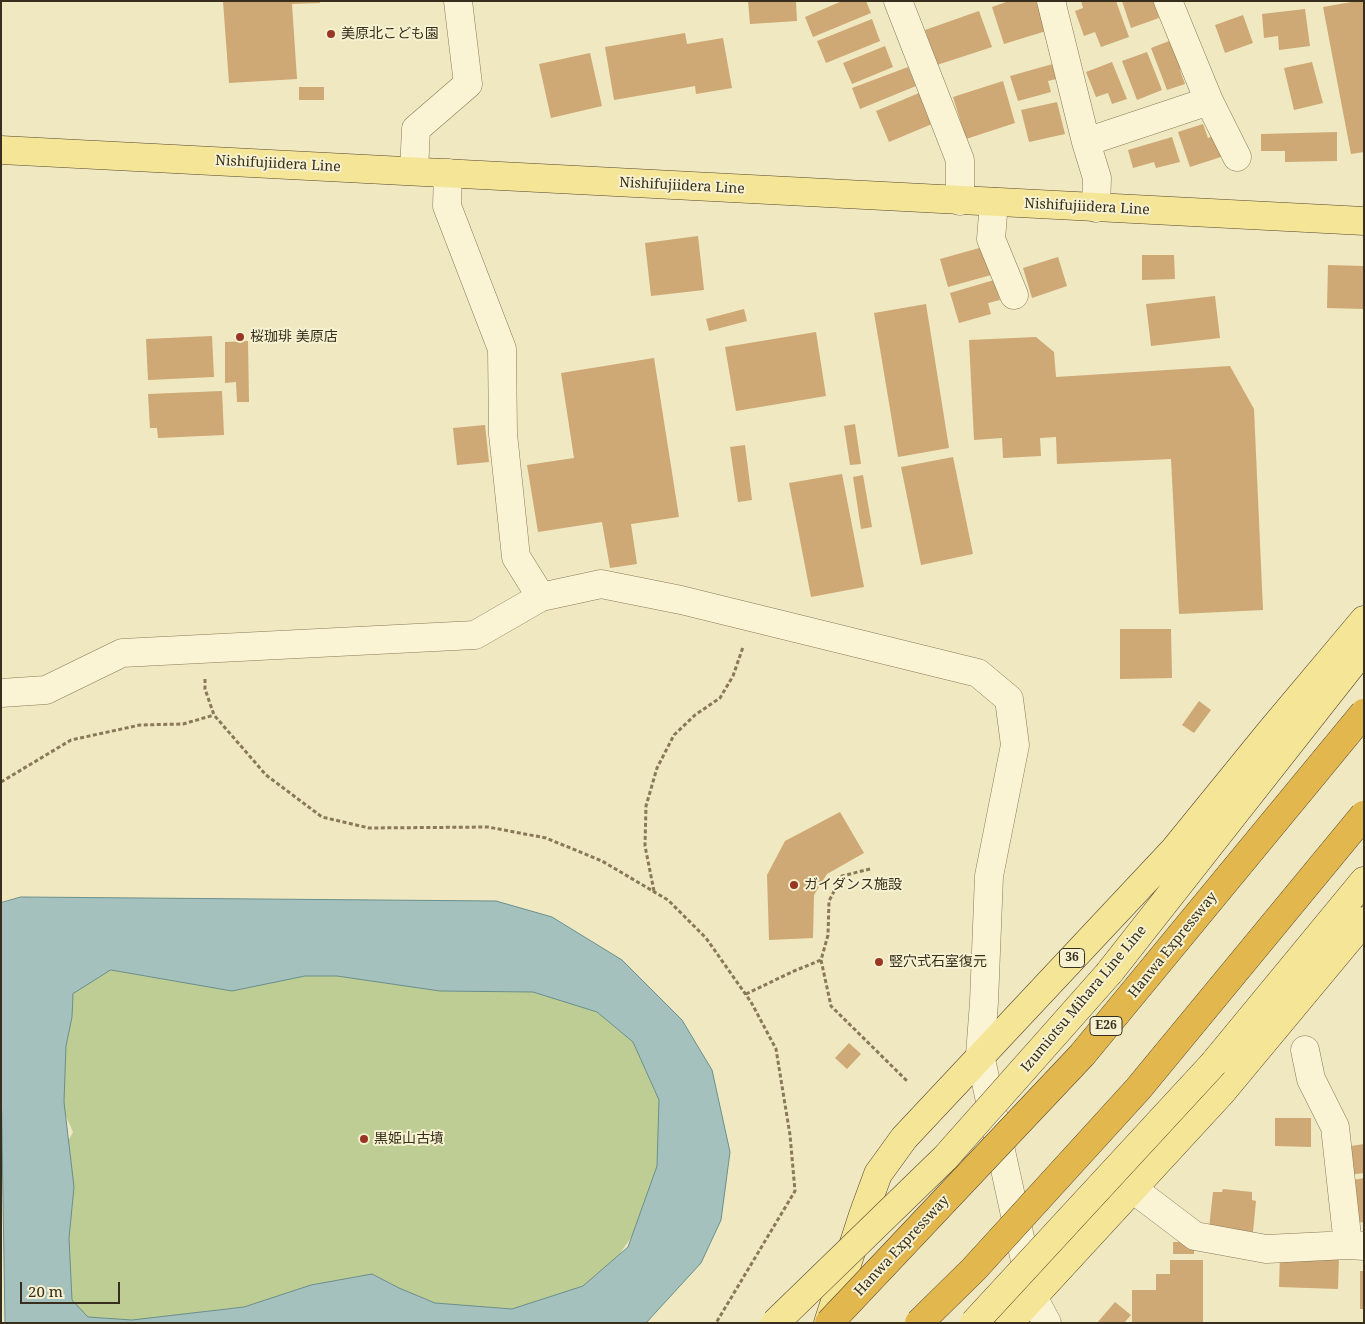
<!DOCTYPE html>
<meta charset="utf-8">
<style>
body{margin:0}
#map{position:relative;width:1365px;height:1324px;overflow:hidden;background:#efe8c1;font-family:"Noto Serif",serif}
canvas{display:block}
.frame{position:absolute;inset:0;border:2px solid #382e1d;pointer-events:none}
.scale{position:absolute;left:20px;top:1282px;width:100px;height:22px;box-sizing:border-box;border:2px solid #382e1d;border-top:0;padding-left:6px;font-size:15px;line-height:18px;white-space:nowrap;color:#382e1d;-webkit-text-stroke:4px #f6f1d0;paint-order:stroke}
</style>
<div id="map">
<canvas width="1365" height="1324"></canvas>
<div class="frame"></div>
<div class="scale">20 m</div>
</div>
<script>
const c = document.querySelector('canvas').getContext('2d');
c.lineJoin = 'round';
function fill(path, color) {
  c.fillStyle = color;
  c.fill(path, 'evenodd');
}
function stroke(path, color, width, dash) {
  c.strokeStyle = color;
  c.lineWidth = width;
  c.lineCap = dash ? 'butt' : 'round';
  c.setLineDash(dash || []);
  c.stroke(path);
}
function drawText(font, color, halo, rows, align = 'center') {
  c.font = font + ' "Noto Serif","Noto Sans JP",serif';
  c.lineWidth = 4;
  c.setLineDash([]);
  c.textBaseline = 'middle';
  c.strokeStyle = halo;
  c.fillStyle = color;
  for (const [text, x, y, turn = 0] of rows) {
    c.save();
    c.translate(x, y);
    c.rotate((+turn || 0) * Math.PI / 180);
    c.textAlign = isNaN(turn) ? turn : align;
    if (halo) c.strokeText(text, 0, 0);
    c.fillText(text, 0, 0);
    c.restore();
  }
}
fill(new Path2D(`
 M 292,954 L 546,977 L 631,1022 L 671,1092 L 657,1201 L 596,1287 L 493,1316 L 214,1323 L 85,1323 L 50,1286 L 53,1170 L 73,1132 L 48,1076 L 65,966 Z`), '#becd94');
const water = new Path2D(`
 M 21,897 L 496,901 L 552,917 L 622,960 L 682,1020 L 712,1070 L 730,1152 L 721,1220 L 701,1263 L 646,1323 L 5,1323 L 1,1074 L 1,903 ZM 111,970 L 232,991 L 305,976 L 337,976 L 440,991 L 533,992 L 597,1012 L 633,1042 L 659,1100 L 657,1166 L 628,1247 L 583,1286 L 512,1309 L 435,1303 L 399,1288 L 372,1274 L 311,1285 L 244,1307 L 132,1320 L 88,1317 L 72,1300 L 69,1238 L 74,1187 L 64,1102 L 66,1046 L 72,1017 L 73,994 Z`);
fill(water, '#a4c1bd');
stroke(water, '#6a8f8c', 1);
fill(new Path2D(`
 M 223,1 L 320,1 L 320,3 L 292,4 L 297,79 L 229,83 Z
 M 748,1 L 796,1 L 797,21 L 750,24 Z
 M 842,1 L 866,1 L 871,13 L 813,37 L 805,17 Z
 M 1009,1 L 1036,1 L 1046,31 L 1004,44 L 992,7 Z
 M 1081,1 L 1116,1 L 1129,37 L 1101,47 L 1095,32 L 1084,36 L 1075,11 L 1083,8 Z
 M 1122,1 L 1154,1 L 1159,18 L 1131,28 Z
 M 1357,1 L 1364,1 L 1364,152 L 1351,154 L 1323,7 Z
 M 1305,9 L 1310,46 L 1279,50 L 1278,36 L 1264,38 L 1262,14 Z
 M 979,11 L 992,47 L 937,65 L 925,30 Z
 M 1243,15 L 1253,43 L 1225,53 L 1215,25 Z
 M 872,19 L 880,41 L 826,63 L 817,41 Z
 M 685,33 L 687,44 L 723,38 L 732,88 L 696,94 L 695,86 L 614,100 L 605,47 Z
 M 1177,38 L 1187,67 L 1180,70 L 1185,84 L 1167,90 L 1151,48 Z
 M 885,46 L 893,67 L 852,84 L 843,63 Z
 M 1147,52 L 1162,90 L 1137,100 L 1122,61 Z
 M 590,53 L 602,106 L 551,118 L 539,64 Z
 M 1060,62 L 1065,77 L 1048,81 L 1051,92 L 1018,101 L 1010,76 Z
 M 1112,62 L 1127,99 L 1112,104 L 1108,93 L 1096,97 L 1086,72 Z
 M 1312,62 L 1323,103 L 1294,110 L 1284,68 Z
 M 908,67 L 916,86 L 860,109 L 852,88 Z
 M 1003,81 L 1015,123 L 966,139 L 953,97 Z
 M 299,87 L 324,87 L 324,100 L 299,100 Z
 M 919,93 L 932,124 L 889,142 L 876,111 Z
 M 1057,102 L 1065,134 L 1029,142 L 1021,110 Z
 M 1203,124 L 1208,138 L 1216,135 L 1224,156 L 1190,167 L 1178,132 Z
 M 1337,132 L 1337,161 L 1285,162 L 1285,151 L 1261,151 L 1261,134 Z
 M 1172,137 L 1180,162 L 1156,168 L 1154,162 L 1133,168 L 1128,150 Z
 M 698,236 L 704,290 L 651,296 L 645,243 Z
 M 983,247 L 991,275 L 948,287 L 940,259 Z
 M 1142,255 L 1174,255 L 1175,279 L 1142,280 Z
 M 1058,257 L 1067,286 L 1032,298 L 1023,268 Z
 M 1328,265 L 1364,266 L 1364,309 L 1327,308 Z
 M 994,280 L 1000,300 L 988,303 L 991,314 L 959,323 L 950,293 Z
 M 1215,296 L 1220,338 L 1151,346 L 1146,304 Z
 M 926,304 L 949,448 L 898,457 L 874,313 Z
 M 744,309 L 747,321 L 709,331 L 706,319 Z
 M 816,332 L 826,396 L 736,411 L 725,347 Z
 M 212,336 L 214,377 L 148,380 L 146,339 Z
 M 1036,337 L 1054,352 L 1056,377 L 1230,366 L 1254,409 L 1263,610 L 1179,614 L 1171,459 L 1057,464 L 1056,437 L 1040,438 L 1041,456 L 1003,458 L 1002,438 L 974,440 L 969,340 Z
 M 248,341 L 249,402 L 237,402 L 236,382 L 225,383 L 225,342 Z
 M 654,358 L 679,517 L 631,524 L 637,564 L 610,568 L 602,522 L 538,532 L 527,465 L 574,458 L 561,373 Z
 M 222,391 L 224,435 L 158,438 L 157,428 L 150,428 L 148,394 Z
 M 855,424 L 861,464 L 850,465 L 844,426 Z
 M 485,425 L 489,462 L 457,465 L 453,428 Z
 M 745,445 L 752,500 L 738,502 L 730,447 Z
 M 953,457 L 973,554 L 921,565 L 901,467 Z
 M 842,474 L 864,587 L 811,597 L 789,483 Z
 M 863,475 L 872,527 L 861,529 L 853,477 Z
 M 1120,629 L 1171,629 L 1172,678 L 1120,679 Z
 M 1199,701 L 1211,710 L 1194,733 L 1182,725 Z
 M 840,812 L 864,853 L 827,874 L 814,895 L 813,938 L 769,940 L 767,875 L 785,841 Z
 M 849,1043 L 861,1054 L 847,1069 L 835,1058 Z
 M 1275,1118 L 1311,1118 L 1311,1147 L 1275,1146 Z
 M 1364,1144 L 1364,1173 L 1349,1175 L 1345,1147 Z
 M 1364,1178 L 1364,1222 L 1355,1223 L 1349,1181 Z
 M 1223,1189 L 1252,1192 L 1252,1200 L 1256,1201 L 1253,1232 L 1209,1228 L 1213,1192 L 1222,1192 Z
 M 1173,1242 L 1194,1242 L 1194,1254 L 1173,1254 Z
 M 1280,1255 L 1339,1256 L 1338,1289 L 1279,1287 Z
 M 1170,1260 L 1203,1260 L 1203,1323 L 1132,1323 L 1132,1290 L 1156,1290 L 1156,1274 L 1170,1274 Z
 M 1360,1271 L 1364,1271 L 1364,1309 L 1360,1309 Z
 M 1115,1302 L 1131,1315 L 1124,1323 L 1097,1323 Z`), '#cea875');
const minor = new Path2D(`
 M 898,1 L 960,160 L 960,201
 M 1051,1 L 1086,142 L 1097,178 L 1096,208
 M 1168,1 L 1209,101 L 1237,157
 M 1086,142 L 1209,101
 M 414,171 L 416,129 L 468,84 L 458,1
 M 448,173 L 447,206 L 502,349 L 503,434 L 516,557 L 541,597
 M 994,202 L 991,239 L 1014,295
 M 1,693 L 46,690 L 122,653 L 475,635 L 541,597 L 601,584 L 681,600 L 978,673 L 1009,699 L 1015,745 L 989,876 L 984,1002 L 980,1055 L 1033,1297 L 1047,1323
 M 1305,1050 L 1311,1079 L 1335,1127 L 1348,1245
 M 1133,1189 L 1195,1236 L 1266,1249 L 1348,1245 L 1364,1246`);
const major = new Path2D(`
 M 1,150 L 1364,221
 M 1109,973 L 1364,649
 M 1214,1063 L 1364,881
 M 828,1323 L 863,1215 L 878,1174 L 904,1138 L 1174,850 L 1270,732 L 1364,620
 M 1009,1323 L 1221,1093 L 1364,921`);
stroke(minor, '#897958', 29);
stroke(major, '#56462c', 29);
stroke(new Path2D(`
 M 205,679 L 205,689 L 214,715 L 266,775 L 322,817 L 369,828 L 488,827 L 546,838 L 602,861 L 668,900 L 706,938 L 751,1002 L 776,1049 L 790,1135 L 795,1191 L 716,1323
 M 1,782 L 71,740 L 140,725 L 183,724 L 214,715
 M 870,869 L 842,876 L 829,901 L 828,935 L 821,960 L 831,1006 L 907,1081
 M 654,891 L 645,846 L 646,806 L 657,768 L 674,735 L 695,715 L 720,698 L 733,676 L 743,647
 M 746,994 L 794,971 L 821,960`), '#897958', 3, [4, 2.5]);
stroke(minor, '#faf4d4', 28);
stroke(major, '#f4e597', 28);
const majorBridge = new Path2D(`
 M 775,1323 L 945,1158 L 1109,973
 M 974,1323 L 1214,1063`);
const highwayBridge = new Path2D(`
 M 829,1323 L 1082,1055 L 1364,713
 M 919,1323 L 974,1269 L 1138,1089 L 1364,815`);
stroke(majorBridge, '#56462c', 29, []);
stroke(highwayBridge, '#56462c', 29, []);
stroke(majorBridge, '#f4e597', 28);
stroke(highwayBridge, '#e2b74e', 28);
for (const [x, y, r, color] of [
 [331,34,5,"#9a3626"],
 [240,337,5,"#9a3626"],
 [794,885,5,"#9a3626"],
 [879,962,5,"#9a3626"],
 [364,1139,5,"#9a3626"]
]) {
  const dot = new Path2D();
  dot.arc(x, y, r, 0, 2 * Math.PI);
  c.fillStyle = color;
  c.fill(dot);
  stroke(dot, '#f6f1d0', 2);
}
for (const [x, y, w] of [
 [1072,958,25],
 [1106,1026,32]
]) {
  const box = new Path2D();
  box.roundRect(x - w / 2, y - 9.5, w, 19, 4);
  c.fillStyle = '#f6f1d0';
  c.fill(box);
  stroke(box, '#382e1d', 1);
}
drawText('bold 12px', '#382e1d', null, [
 ["36",1072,958],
 ["E26",1106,1026]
]);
drawText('14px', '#382e1d', '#f6f1d0', [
 ["美原北こども園",341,34],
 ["桜珈琲 美原店",250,337],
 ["ガイダンス施設",804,885],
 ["竪穴式石室復元",889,962],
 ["黒姫山古墳",374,1139]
], 'left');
drawText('14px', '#382e1d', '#f6f1d0', [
 ["Nishifujiidera Line",278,164,3],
 ["Nishifujiidera Line",682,186,3],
 ["Nishifujiidera Line",1087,207,3],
 ["Hanwa Expressway",1173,945,-51],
 ["Izumiotsu Mihara Line Line",1084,999,-50],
 ["Hanwa Expressway",902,1246,-47]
]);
</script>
